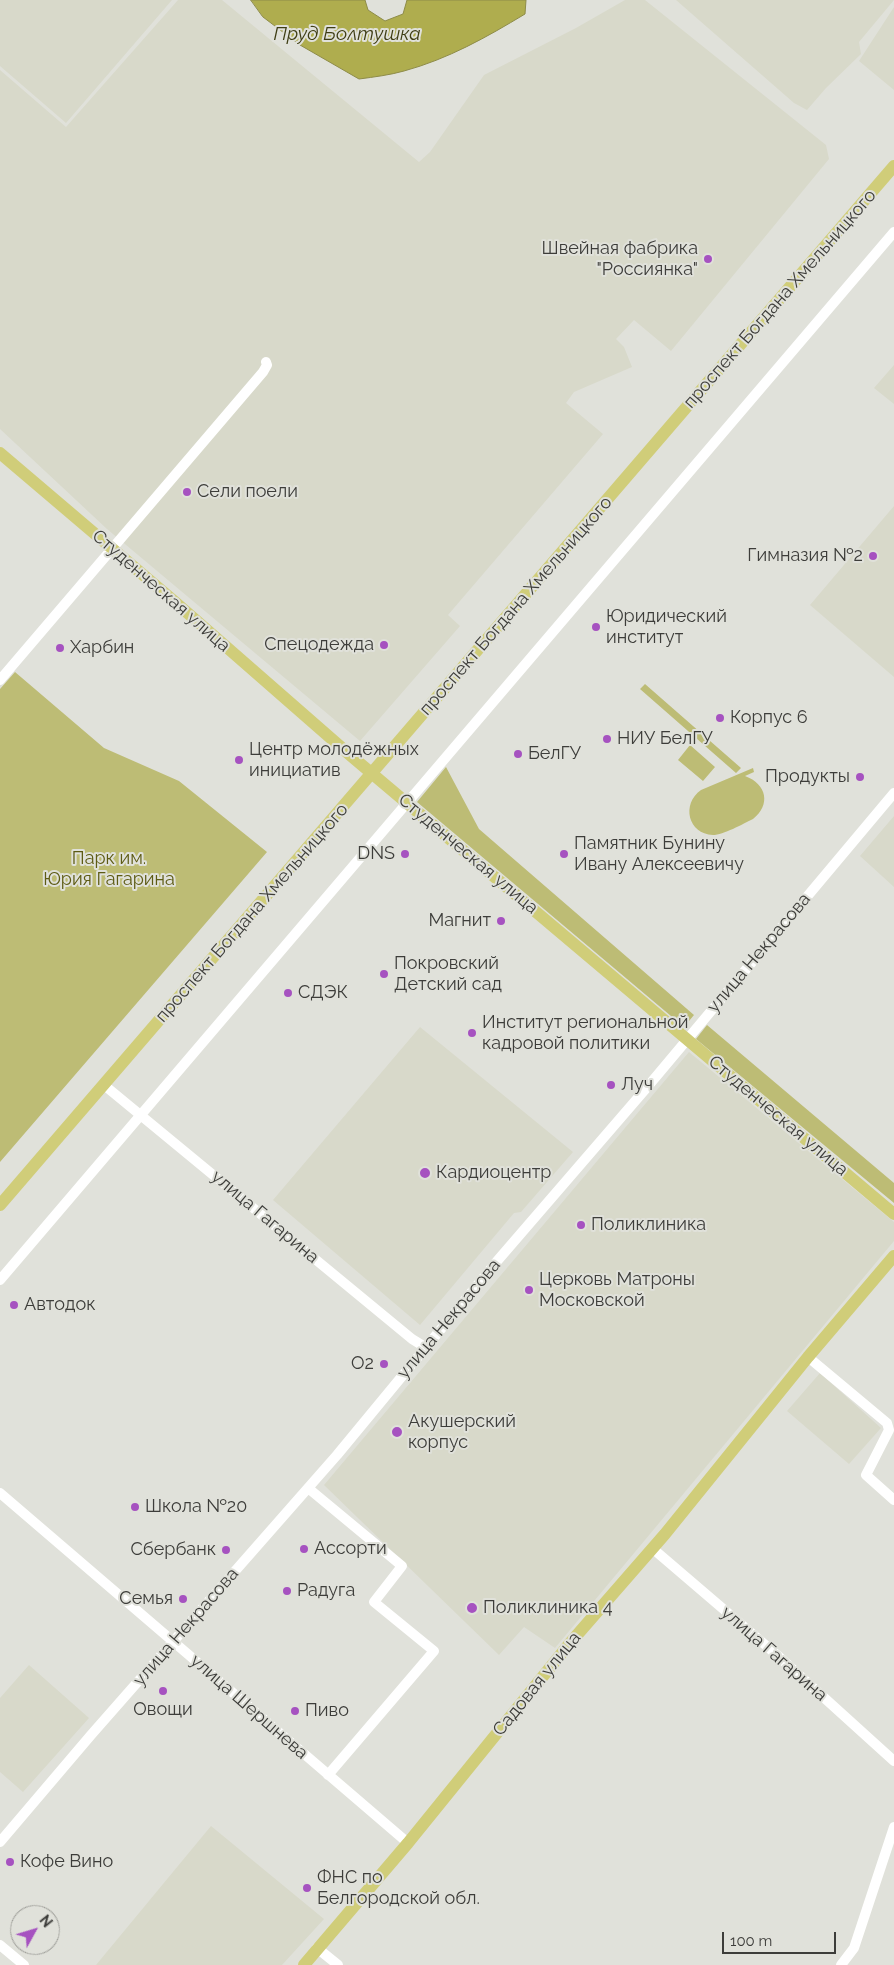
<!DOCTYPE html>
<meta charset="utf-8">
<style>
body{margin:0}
#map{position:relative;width:894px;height:1965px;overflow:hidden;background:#e0e1da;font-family:Raleway,sans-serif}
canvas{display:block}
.north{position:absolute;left:10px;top:1905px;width:50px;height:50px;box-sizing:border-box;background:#e0e1da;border:1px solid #9f9f9a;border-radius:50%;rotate:51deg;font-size:14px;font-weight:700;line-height:20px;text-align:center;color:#3d3d3a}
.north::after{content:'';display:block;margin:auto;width:18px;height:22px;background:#a652c0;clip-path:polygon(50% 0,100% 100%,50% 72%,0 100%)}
.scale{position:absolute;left:722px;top:1932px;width:114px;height:22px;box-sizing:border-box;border:2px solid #3d3d3a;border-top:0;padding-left:6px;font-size:15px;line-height:18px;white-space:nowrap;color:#3d3d3a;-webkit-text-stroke:4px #e0e1da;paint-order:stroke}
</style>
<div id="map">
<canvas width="894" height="1965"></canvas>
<div class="north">N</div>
<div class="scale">100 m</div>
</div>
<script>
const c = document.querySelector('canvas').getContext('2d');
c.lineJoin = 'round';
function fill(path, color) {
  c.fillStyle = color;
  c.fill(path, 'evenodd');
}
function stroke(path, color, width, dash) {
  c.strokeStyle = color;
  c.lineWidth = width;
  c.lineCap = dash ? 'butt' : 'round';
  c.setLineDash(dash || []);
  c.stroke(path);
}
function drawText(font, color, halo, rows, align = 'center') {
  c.font = font + ' Raleway,sans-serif';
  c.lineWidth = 4;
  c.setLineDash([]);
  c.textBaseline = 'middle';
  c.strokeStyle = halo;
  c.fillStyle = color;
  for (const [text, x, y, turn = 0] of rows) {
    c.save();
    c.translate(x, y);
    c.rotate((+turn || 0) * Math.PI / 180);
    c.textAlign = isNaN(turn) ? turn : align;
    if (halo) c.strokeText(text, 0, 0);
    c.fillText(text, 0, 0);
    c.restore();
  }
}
fill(new Path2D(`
 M 0,0 L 172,0 L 66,123 L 0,66 Z
 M 178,0 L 222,0 L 419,162 L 430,152 L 484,75 L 576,28 L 625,0 L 645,0 L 826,145 L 829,159 L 671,351 L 634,320 L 616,339 L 624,347 L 632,367 L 574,392 L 566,403 L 603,434 L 448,615 L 460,626 L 360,741 L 107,529 L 0,429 L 0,70 L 66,127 Z
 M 676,0 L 894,0 L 859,42 L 861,54 L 826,88 L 807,110 L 794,103 Z
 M 894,7 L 894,90 L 859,61 Z
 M 894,365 L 894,404 L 874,388 Z
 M 894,506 L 894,677 L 810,605 Z
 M 894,816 L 894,887 L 860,856 Z
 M 420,1027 L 573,1152 L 521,1212 L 514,1213 L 420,1325 L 273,1200 Z
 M 689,1052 L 894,1222 L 894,1241 L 555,1648 L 524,1627 L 499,1655 L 324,1485 Z
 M 820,1373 L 881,1428 L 849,1464 L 787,1411 Z
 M 29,1665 L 89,1718 L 23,1792 L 0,1772 L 0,1698 Z
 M 211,1826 L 324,1919 L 282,1965 L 96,1965 Z`), '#d8d9ca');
fill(new Path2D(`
 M 15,672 L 104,748 L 179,781 L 267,852 L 0,1162 L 0,689 Z
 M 645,684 L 741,768 L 736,773 L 640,689 Z
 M 690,745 L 715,767 L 703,781 L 678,760 Z
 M 446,767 L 479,829 L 694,1015 L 684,1027 L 417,802 Z
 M 753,768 L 754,772 L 745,776 C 767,784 771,805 753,819 C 743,824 723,835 713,835 C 688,834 681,804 701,790 Z
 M 707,1025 L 894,1183 L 894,1203 L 696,1039 Z`), '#bdbc75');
const water = new Path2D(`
 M 251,0 L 365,0 L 368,10 L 385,21 L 403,14 L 407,0 L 526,0 L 525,14 C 487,37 448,59 404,71 C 390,75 374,77 359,79 L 300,45 L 263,17 Z`);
fill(water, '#afad4e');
stroke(water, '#8d8b48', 1);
stroke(new Path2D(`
 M 0,680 L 263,372 L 267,365 L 266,362
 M 104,1085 L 412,1339 L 425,1347
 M 0,1280 L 894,232
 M 808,1357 L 887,1423 L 889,1430 L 866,1475 L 894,1500
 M 308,1488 L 402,1566 L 374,1602 L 434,1651 L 328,1775
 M 0,1493 L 408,1843
 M 652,1548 L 777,1655 L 894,1761
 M 0,1842 L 91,1735 L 337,1455 L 498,1260 L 649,1085 L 894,793
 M 0,1945 L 24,1965
 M 317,1948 L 338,1965
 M 841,1965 L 854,1948 L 894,1827`), '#fff', 10);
stroke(new Path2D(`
 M 0,453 L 175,602 L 350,755 L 894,1214
 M 0,1205 L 894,166
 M 304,1965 L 408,1843 L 570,1643 L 665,1534 L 808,1357 L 894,1256`), '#d0cd79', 12);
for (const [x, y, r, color] of [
 [708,259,5,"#a652c0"],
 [187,492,5,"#a652c0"],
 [873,556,5,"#a652c0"],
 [596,627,5,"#a652c0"],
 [384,645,5,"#a652c0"],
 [60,648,5,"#a652c0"],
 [720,718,5,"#a652c0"],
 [607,739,5,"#a652c0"],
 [518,754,5,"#a652c0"],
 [239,760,5,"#a652c0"],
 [860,777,5,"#a652c0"],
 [405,854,5,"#a652c0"],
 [564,854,5,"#a652c0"],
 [501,921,5,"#a652c0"],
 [384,974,5,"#a652c0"],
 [288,993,5,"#a652c0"],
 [472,1033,5,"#a652c0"],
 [611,1085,5,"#a652c0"],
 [425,1173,6,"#a652c0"],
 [581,1225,5,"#a652c0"],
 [529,1290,5,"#a652c0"],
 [14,1305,5,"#a652c0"],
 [384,1364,5,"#a652c0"],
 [397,1432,6,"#a652c0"],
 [135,1507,5,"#a652c0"],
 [304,1549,5,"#a652c0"],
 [226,1550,5,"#a652c0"],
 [287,1591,5,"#a652c0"],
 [183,1599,5,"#a652c0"],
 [472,1608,6,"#a652c0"],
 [163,1691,5,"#a652c0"],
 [295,1711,5,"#a652c0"],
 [10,1862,5,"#a652c0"],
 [307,1888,5,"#a652c0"]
]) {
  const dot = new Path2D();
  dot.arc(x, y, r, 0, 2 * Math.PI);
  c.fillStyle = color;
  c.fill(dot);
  stroke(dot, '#e0e1da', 2);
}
drawText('18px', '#3d3d3a', '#e0e1da', [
 ["Швейная фабрика",698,249,"right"],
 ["\"Россиянка\"",698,270,"right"],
 ["Сели поели",197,492],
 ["Гимназия №2",863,556,"right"],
 ["Юридический",606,617],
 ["институт",606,638],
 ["Спецодежда",374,645,"right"],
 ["Харбин",70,648],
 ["Корпус 6",730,718],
 ["НИУ БелГУ",617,739],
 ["Центр молодёжных",249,750],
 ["инициатив",249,771],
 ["БелГУ",528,754],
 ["Продукты",850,777,"right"],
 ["Памятник Бунину",574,844],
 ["Ивану Алексеевичу",574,865],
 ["DNS",395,854,"right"],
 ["Магнит",491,921,"right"],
 ["Покровский",394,964],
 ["Детский сад",394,985],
 ["СДЭК",298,993],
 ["Институт региональной",482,1023],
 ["кадровой политики",482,1044],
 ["Луч",621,1085],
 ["Кардиоцентр",436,1173],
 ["Поликлиника",591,1225],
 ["Церковь Матроны",539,1280],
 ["Московской",539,1301],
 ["Автодок",24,1305],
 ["O2",374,1364,"right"],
 ["Акушерский",408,1422],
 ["корпус",408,1443],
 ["Школа №20",145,1507],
 ["Ассорти",314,1549],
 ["Сбербанк",216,1550,"right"],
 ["Радуга",297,1591],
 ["Семья",173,1599,"right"],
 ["Поликлиника 4",483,1608],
 ["Овощи",163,1710,"center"],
 ["Пиво",305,1711],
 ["Кофе Вино",20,1862],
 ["ФНС по",317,1878],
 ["Белгородской обл.",317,1899]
], 'left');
drawText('18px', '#3d3d3a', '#e0e1da', [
 ["проспект Богдана Хмельницкого",780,299,-49],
 ["Студенческая улица",161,591,41],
 ["проспект Богдана Хмельницкого",516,606,-49],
 ["Студенческая улица",468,854,40],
 ["проспект Богдана Хмельницкого",252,913,-49],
 ["улица Некрасова",759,953,-50],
 ["Студенческая улица",778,1116,40],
 ["улица Гагарина",265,1217,40],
 ["улица Некрасова",449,1319,-50],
 ["улица Некрасова",186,1627,-49],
 ["улица Гагарина",774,1654,41],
 ["Садовая улица",537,1684,-51],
 ["улица Шершнева",249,1707,41]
]);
drawText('18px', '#5d5b14', '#e0e1da', [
 ["Парк им.",109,859],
 ["Юрия Гагарина",109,880]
]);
drawText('italic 19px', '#3e3d14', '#e0e1da', [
 ["Пруд Болтушка",347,34]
]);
</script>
